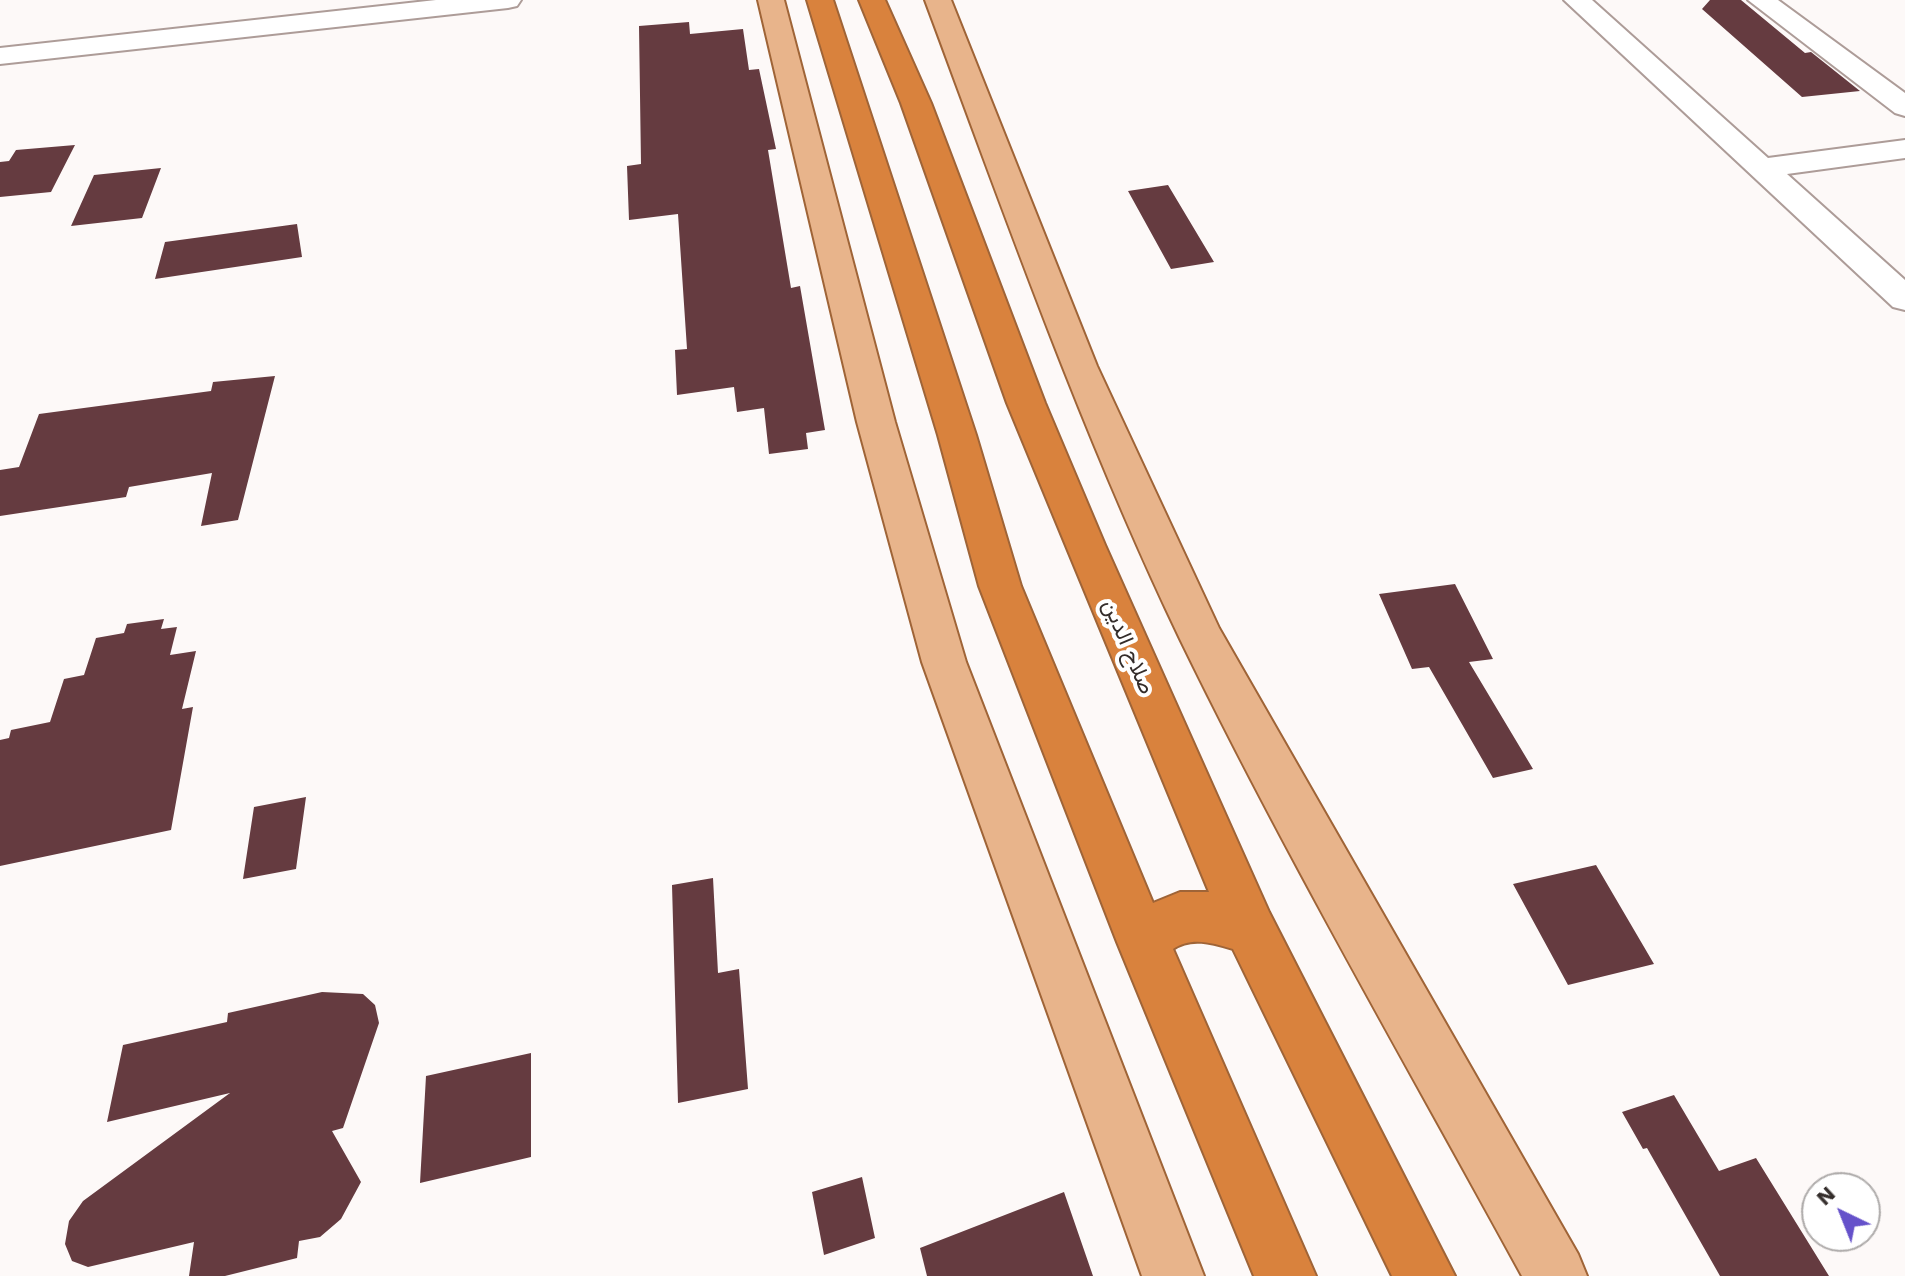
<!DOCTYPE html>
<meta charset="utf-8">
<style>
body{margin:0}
#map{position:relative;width:1905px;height:1276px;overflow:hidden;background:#fdf9f8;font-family:"Work Sans",sans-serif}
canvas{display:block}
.north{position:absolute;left:1801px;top:1172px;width:80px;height:80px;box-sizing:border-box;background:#fff;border:2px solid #aeabaa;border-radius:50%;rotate:317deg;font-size:22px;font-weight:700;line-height:32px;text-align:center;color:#342d2b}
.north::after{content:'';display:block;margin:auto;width:28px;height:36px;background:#6551ca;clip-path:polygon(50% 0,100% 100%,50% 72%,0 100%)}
</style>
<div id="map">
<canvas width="1905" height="1276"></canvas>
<div class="north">N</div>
</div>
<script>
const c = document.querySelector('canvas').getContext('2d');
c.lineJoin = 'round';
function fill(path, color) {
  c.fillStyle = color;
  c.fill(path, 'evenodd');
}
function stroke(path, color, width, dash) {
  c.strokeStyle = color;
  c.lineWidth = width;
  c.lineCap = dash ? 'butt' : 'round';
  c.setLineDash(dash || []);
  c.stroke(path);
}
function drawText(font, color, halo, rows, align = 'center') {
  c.font = font + ' "Work Sans",Vazirmatn,sans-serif';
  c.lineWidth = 8;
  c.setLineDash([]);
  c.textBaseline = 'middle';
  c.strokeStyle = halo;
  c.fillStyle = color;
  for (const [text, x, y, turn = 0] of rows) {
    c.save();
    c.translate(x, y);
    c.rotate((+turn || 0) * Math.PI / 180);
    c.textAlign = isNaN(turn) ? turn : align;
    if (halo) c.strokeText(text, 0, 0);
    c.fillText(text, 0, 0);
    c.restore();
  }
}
fill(new Path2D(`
 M 1710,0 L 1741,0 L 1805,53 L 1811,52 L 1860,91 L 1802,97 L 1702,9 Z
 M 689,22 L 690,34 L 743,29 L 749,70 L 759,69 L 776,149 L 768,150 L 791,288 L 800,286 L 825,430 L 806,433 L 808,449 L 769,454 L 764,408 L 737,412 L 734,387 L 677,395 L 675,350 L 687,349 L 678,214 L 629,220 L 627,166 L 641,164 L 639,26 Z
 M 75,145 L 51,192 L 0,197 L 0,162 L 9,161 L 16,150 Z
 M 161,168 L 142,218 L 71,226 L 94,175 Z
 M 1168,185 L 1214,262 L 1171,269 L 1128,191 Z
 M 297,224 L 302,257 L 155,279 L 165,242 Z
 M 275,376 L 238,520 L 201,526 L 212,473 L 129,487 L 126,497 L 0,516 L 0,470 L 19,467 L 39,414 L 211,391 L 213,382 Z
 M 1455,584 L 1493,659 L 1469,662 L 1533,769 L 1493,778 L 1429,667 L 1412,669 L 1379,594 Z
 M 164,619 L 161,629 L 177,627 L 170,655 L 196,651 L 182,709 L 193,707 L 171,830 L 0,866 L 0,740 L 9,738 L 11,730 L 50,722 L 64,679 L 84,675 L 96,638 L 124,633 L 127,624 Z
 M 306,797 L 296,869 L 243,879 L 254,807 Z
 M 1596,865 L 1654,964 L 1568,985 L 1513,884 Z
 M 713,878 L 718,973 L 739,969 L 748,1089 L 678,1103 L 672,885 Z
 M 322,992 L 363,994 L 375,1005 L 379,1023 L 343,1128 L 332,1131 L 361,1182 L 341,1219 L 320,1237 L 299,1241 L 297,1258 L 225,1276 L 189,1276 L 194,1242 L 88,1267 L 72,1261 L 65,1244 L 69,1221 L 83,1201 L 230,1093 L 107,1122 L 123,1045 L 227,1022 L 228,1013 Z
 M 531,1053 L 531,1157 L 420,1183 L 426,1076 Z
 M 1674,1095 L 1719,1171 L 1756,1158 L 1829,1276 L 1720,1276 L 1647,1148 L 1643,1149 L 1622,1112 Z
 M 862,1177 L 875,1238 L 824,1255 L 812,1192 Z
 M 1064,1192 L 1093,1276 L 927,1276 L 920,1248 Z`), '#653b40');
const minor = new Path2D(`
 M 436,0 L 521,0 L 517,6 L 508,8 L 0,64 L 0,48 Z
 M 1564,0 L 1592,0 L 1768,158 L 1905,140 L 1905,158 L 1787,174 L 1905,280 L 1905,310 L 1893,307 Z
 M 1748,0 L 1778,0 L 1905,93 L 1905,116 L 1895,113 Z`);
const major = new Path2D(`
 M 758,0 L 784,0 L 895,422 L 966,662 L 1204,1276 L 1142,1276 L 922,662 L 857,422 Z
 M 925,0 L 951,0 L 1097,366 L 1219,628 L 1578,1254 L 1587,1276 L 1522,1276 C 1407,1065 1285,855 1180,639 C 1081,432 1005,215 925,0 Z`);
const highway = new Path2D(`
 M 807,0 L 833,0 L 976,435 L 1021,586 L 1153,903 L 1180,892 L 1209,892 L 1007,403 L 901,103 L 859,0 L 885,0 L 931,103 L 1045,403 L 1105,545 L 1269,912 L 1455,1276 L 1392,1276 L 1233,949 C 1213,943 1191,936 1173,949 L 1316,1276 L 1254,1276 L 1117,942 L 979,586 L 938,435 Z`);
stroke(minor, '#ad9c98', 4);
stroke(major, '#9f6437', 4);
stroke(highway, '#9f6437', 4);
fill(minor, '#fff');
fill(major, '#e8b48b');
fill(highway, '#d9823d');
drawText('22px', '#342d2b', '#fff', [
 ["صلاح الدين",1128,647,67]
]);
</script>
